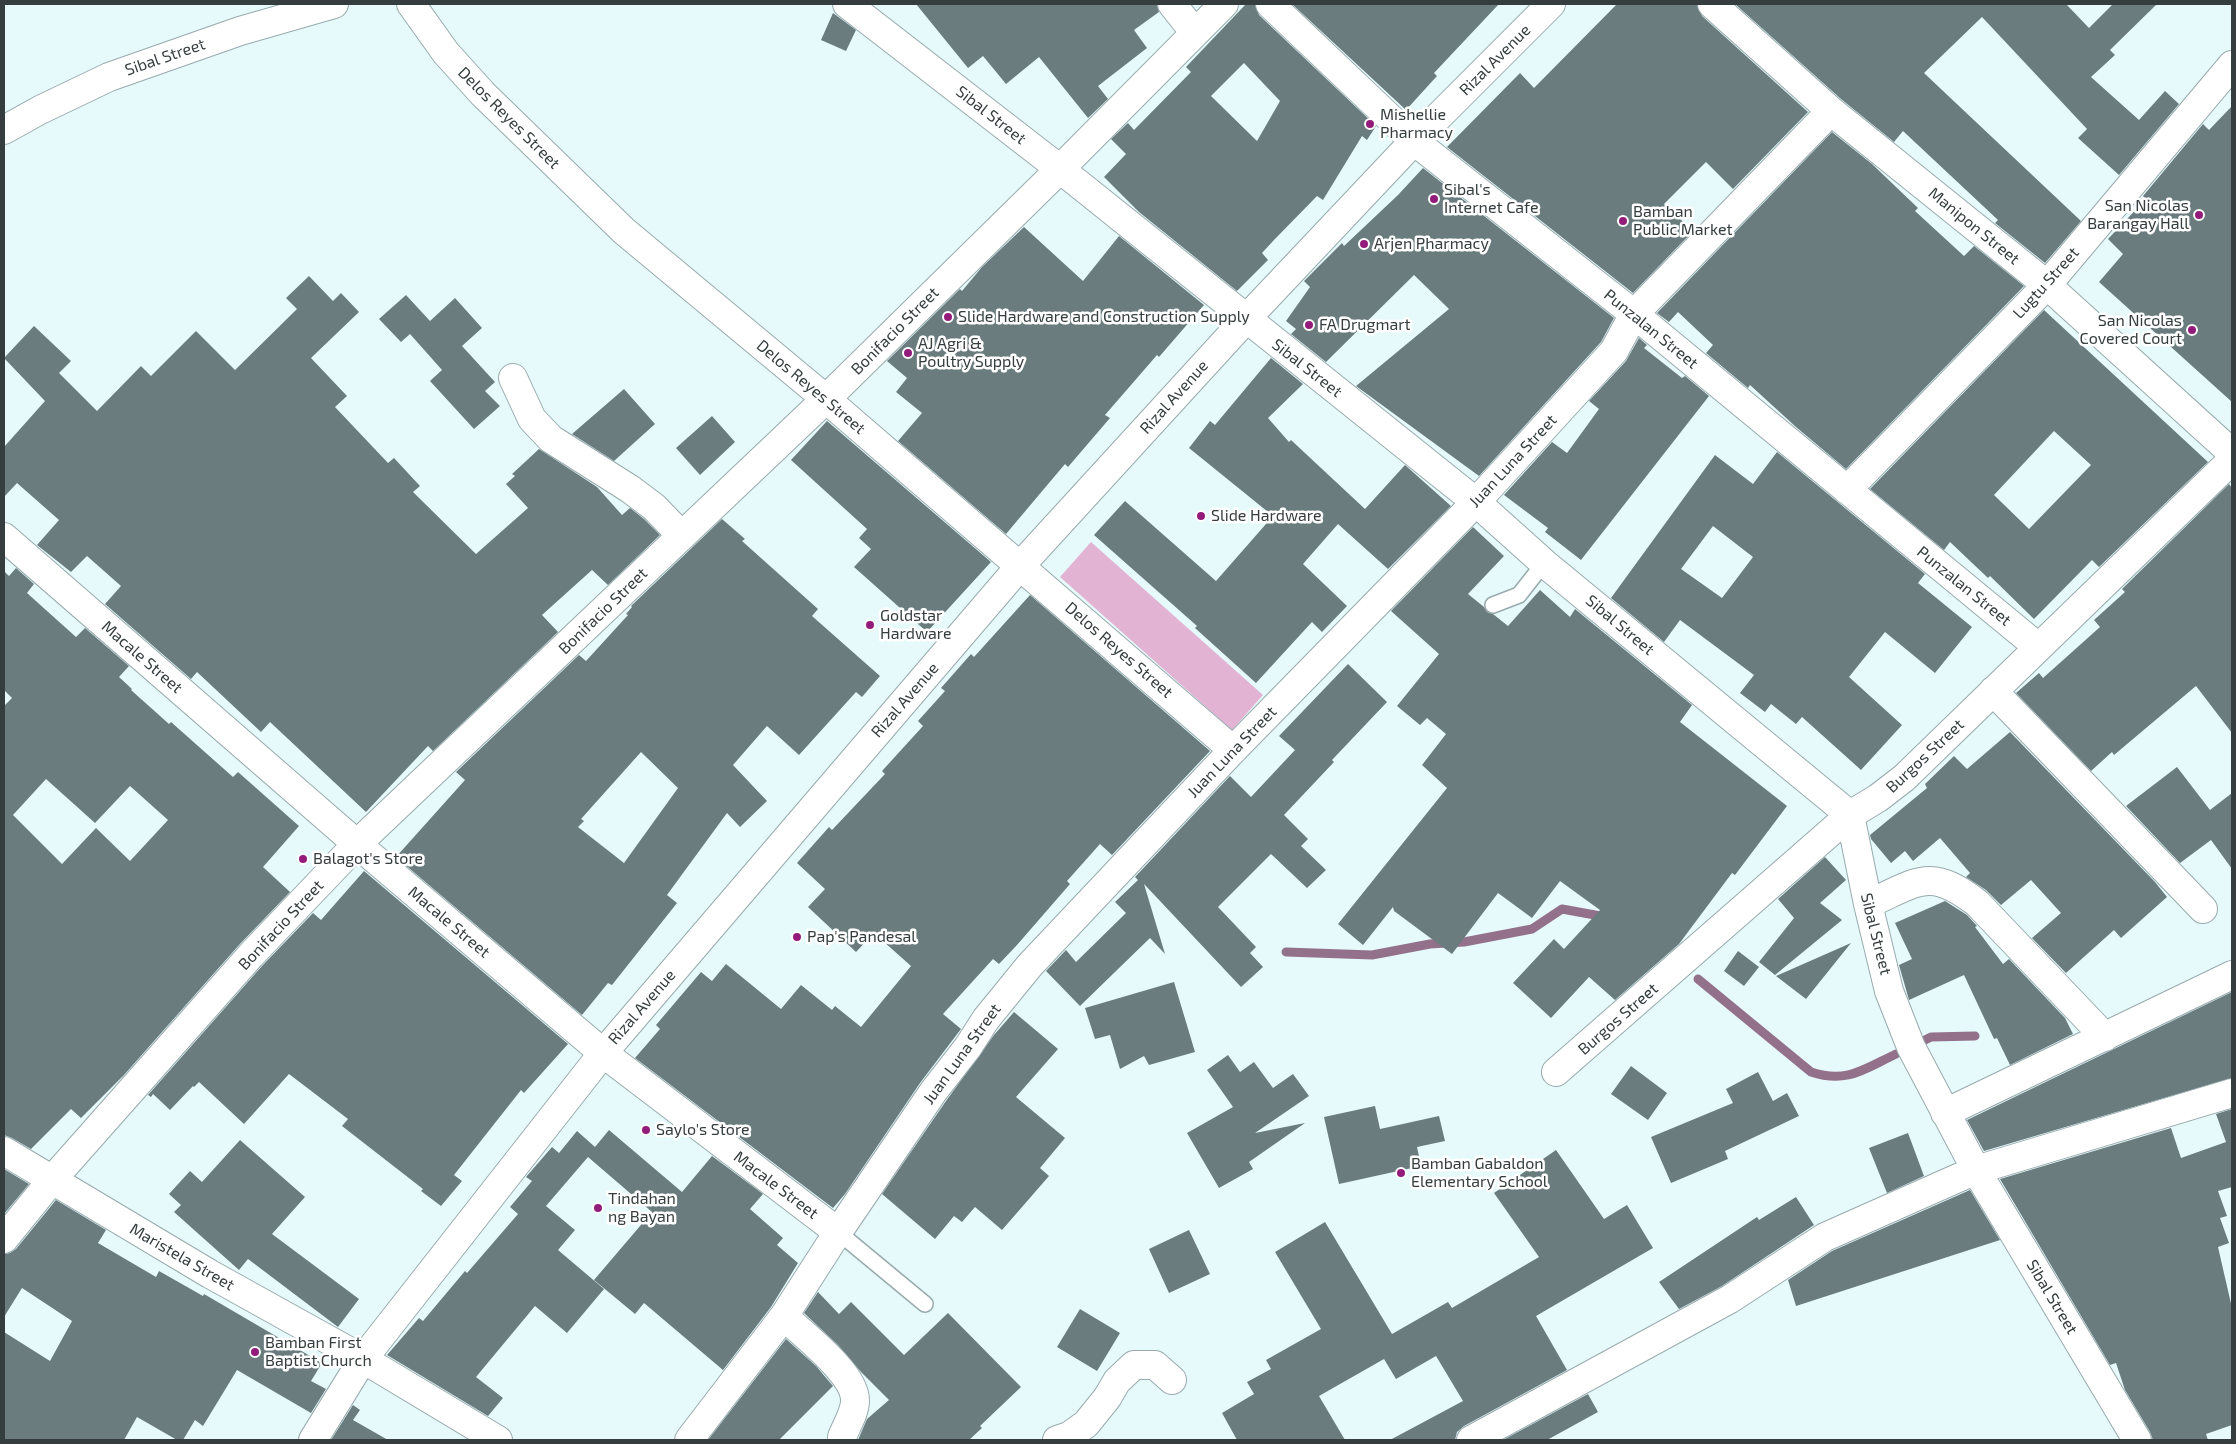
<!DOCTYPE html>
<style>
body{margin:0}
#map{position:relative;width:2236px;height:1444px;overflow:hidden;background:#e6fafc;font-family:"Exo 2",sans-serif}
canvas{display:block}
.frame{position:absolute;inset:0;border:5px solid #353d3e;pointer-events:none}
</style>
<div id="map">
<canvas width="2236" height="1444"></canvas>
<div class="frame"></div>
</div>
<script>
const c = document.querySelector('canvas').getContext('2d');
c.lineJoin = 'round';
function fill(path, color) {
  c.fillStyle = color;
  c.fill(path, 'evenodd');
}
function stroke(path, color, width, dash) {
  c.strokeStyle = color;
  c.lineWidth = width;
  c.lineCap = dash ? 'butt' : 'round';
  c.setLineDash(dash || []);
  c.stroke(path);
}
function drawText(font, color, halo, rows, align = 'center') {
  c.font = font + ' "Exo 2",sans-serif';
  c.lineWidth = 5;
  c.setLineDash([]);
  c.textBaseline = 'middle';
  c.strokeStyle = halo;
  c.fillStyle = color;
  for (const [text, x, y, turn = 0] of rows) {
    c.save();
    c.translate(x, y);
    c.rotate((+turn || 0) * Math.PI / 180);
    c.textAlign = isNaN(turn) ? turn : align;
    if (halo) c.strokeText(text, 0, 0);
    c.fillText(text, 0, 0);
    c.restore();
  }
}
fill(new Path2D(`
 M 1091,542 L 1263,695 L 1232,730 L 1060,577 Z`), '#e3b3d4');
stroke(new Path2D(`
 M 1286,952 L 1372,955 L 1430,944 L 1464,942 L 1532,929 L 1562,909 L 1606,917
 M 1698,979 L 1811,1072 C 1847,1084 1864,1069 1896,1054
 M 1919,1043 L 1931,1037 L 1975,1036`), '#93718a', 9);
fill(new Path2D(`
 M 916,4 L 1157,4 L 1159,12 L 1134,30 L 1147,48 L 1098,86 L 1108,99 L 1088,118 L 1039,57 L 1006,84 L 983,56 L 968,68 Z
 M 1246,4 L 1255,4 L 1259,15 L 1376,126 L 1367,140 L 1362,136 L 1323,200 L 1317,196 L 1274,240 L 1262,253 L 1268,260 L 1237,291 L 1139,212 L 1104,177 L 1126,154 L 1111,139 L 1128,123 L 1134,130 L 1191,72 L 1186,67 ZM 1244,63 L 1280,101 L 1257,141 L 1211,96 Z
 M 1292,4 L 1499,4 L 1434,73 L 1437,76 L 1406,110 Z
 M 1617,4 L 1697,4 L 1702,16 L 1808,112 L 1733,189 L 1706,162 L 1664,204 L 1693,231 L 1633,293 L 1447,147 L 1520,73 L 1534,88 Z
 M 1735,4 L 2066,4 L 2089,28 L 2113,4 L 2157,4 L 2110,50 L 2115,55 L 2091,77 L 2139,120 L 2165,91 L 2179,104 L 2119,175 L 2078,138 L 2087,129 L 1982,17 L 1924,73 L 2081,221 L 2045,263 L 1995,223 L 1998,220 L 1903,131 L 1894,142 L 1841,99 Z
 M 833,13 L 856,30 L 846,51 L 821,40 Z
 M 2232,106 L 2232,402 L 2099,282 L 2123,254 L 2108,239 L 2146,199 L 2143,196 L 2203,124 L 2209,130 Z
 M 1832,132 L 1872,164 L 1918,208 L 1915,211 L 1964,256 L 1974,246 L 2024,286 L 1846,469 L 1796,427 L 1750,385 L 1748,388 L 1706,353 L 1713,345 L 1678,312 L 1669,322 L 1657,313 Z
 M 1423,168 L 1614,318 L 1601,342 L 1479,476 L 1356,386 L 1449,309 L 1414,275 L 1326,362 L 1291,334 L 1296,329 L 1286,321 L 1310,287 L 1304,281 L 1342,243 L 1344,246 L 1398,195 Z
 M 1024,227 L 1083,281 L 1119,236 L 1204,305 L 1159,357 L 1157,355 L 1105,415 L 1110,418 L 1068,467 L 1065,464 L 1006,534 L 898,441 L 922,413 L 896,392 L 907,378 L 887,361 L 960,289 L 962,291 L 982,267 Z
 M 309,276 L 333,301 L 341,293 L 359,312 L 311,358 L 347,396 L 335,407 L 388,463 L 394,458 L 420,486 L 413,492 L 476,554 L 528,508 L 506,484 L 515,476 L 512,474 L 539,449 L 597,487 L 622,515 L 630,508 L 644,519 L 660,535 L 608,585 L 592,570 L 542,615 L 558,632 L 433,751 L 428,746 L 366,812 L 270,722 L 261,732 L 197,672 L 191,679 L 105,604 L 121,586 L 87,556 L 71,572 L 37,545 L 59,520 L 17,483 L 4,497 L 4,447 L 45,401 L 4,358 L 34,326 L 71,361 L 59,373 L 97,411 L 141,366 L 151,376 L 196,331 L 235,370 L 297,309 L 286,298 Z
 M 406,295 L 430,321 L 455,298 L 482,328 L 462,346 L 495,382 L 485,391 L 500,406 L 474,429 L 430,381 L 442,370 L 410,334 L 401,342 L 379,319 Z
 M 2044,310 L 2208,462 L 2099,567 L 2092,560 L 2034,619 L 1990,576 L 1988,578 L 1950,542 L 1944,550 L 1870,489 ZM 2054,431 L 2091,465 L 2029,529 L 1994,495 Z
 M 1639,338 L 1647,345 L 1644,348 L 1682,378 L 1685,376 L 1709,396 L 1581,560 L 1545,532 L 1548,528 L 1504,495 L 1552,442 L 1567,453 L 1599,409 L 1589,401 L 1626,361 Z
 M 1271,358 L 1303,384 L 1268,418 L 1289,442 L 1291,440 L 1365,509 L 1405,465 L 1451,506 L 1388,569 L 1338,524 L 1303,564 L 1347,606 L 1322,632 L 1312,622 L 1256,683 L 1195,628 L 1197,626 L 1094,535 L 1125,501 L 1216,581 L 1273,516 L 1189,448 L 1210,421 L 1215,425 Z
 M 624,389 L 655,424 L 614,461 L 572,434 Z
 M 712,416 L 735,442 L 700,475 L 676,448 Z
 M 827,421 L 991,562 L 927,632 L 854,567 L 871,549 L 859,538 L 867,529 L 791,460 Z
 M 1777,452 L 1925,574 L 1918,583 L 1972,627 L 1935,673 L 1885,632 L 1849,677 L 1902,725 L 1861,770 L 1802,717 L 1796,724 L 1771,704 L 1765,712 L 1740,693 L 1754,675 L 1680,620 L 1664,642 L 1611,598 L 1715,455 L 1753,484 ZM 1713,526 L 1753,557 L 1722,598 L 1681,569 Z
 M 2229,484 L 2232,488 L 2232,733 L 2196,686 L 2114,755 L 2112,752 L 2091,771 L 2016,693 L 2039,673 L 2043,678 L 2100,627 L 2094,620 L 2125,592 L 2122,589 Z
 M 722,519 L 745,539 L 742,541 L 818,609 L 812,616 L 880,676 L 862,697 L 856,692 L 799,755 L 767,726 L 733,765 L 767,801 L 740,827 L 727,813 L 667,895 L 677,903 L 612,985 L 608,983 L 582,1015 L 396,857 L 465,780 L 456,772 L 579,655 L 586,661 L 628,615 L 626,614 L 632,607 L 631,606 ZM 641,752 L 678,788 L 624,863 L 578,827 L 584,821 L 581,819 Z
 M 1473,527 L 1504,556 L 1468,594 L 1484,607 L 1487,612 L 1493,614 L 1508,626 L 1540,590 L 1570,617 L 1575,609 L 1692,705 L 1680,722 L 1787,806 L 1735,875 L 1732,873 L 1679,944 L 1615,1000 L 1589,977 L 1551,1018 L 1513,983 L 1554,939 L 1564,949 L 1600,910 L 1560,881 L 1532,918 L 1498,893 L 1452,954 L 1394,911 L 1393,907 L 1363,945 L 1338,924 L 1447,788 L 1422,765 L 1446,734 L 1427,718 L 1420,725 L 1397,706 L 1439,654 L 1391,611 Z
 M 16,568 L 34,584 L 27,593 L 76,637 L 85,628 L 129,666 L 119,677 L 132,689 L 131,690 L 169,724 L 171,722 L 233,777 L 238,772 L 299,826 L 263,867 L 290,892 L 239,945 L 124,1075 L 81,1118 L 71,1109 L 31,1149 L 12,1138 L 4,1135 L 4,706 L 12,698 L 4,690 L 4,571 L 9,576 ZM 46,779 L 95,823 L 130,786 L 168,820 L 130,861 L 96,828 L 62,864 L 13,815 Z
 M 1030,595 L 1210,751 L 1112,855 L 1100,844 L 1067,881 L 1070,884 L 1017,945 L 999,964 L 993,959 L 943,1014 L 961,1029 L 920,1083 L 845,1194 L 833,1208 L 635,1058 L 660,1029 L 656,1025 L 701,972 L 712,981 L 726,964 L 781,1009 L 801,985 L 832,1010 L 835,1006 L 861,1027 L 911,966 L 874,933 L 856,952 L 808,907 L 825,889 L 797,863 L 829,827 L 832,830 L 885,774 L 882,771 L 923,726 L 918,721 L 945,691 L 941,688 L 971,654 L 974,657 Z
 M 1348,664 L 1387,702 L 1332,760 L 1334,762 L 1284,815 L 1308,839 L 1301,846 L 1326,870 L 1307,888 L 1271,854 L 1218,907 L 1256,947 L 1250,953 L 1263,967 L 1241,987 L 1144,884 L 1165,954 L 1150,938 L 1080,1006 L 1046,971 L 1066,950 L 1076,962 L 1126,913 L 1115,902 L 1138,880 L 1135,877 L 1230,776 L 1251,797 L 1295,750 L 1279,736 Z
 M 2010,732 L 2155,882 L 2167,897 L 2121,938 L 2114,930 L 2066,973 L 2032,938 L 2061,913 L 2031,880 L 2001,905 L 1986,890 L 1966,877 L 1970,873 L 1940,838 L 1913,861 L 1905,851 L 1891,863 L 1871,839 L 1870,835 L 1927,788 L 1925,784 L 1954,756 L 1967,769 Z
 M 2177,767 L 2210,810 L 2232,793 L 2232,869 L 2211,840 L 2180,863 L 2126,806 Z
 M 1825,857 L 1846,880 L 1820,903 L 1842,920 L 1775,975 L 1759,962 L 1794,918 L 1778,899 Z
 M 364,871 L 568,1044 L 524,1093 L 521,1090 L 454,1175 L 462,1181 L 441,1206 L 421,1191 L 423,1189 L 342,1126 L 348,1119 L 289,1074 L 244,1124 L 199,1082 L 194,1087 L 193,1086 L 170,1110 L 153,1094 L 151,1097 L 148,1095 L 262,966 L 313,913 L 321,920 Z
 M 1945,901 L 1967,915 L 1977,926 L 1975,927 L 2003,964 L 2009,959 L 2065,1018 L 2073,1034 L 2010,1065 L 1997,1038 L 1994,1039 L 1964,975 L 1909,1000 L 1899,965 L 1912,959 L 1895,923 Z
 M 1851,943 L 1806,999 L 1776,976 Z
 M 1738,951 L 1759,967 L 1744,986 L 1724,971 Z
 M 1174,982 L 1195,1052 L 1149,1065 L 1144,1056 L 1120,1069 L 1110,1035 L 1095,1039 L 1085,1008 Z
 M 2232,992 L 2232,1078 L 1984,1151 L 1967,1120 Z
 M 1014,1012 L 1058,1049 L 1016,1097 L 1065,1138 L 1040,1168 L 1049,1176 L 1002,1230 L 975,1207 L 962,1222 L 954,1216 L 935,1239 L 882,1194 L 946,1101 L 994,1035 Z
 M 1228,1055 L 1240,1072 L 1254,1062 L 1273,1088 L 1293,1074 L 1309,1096 L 1255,1133 L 1305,1123 L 1249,1162 L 1253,1169 L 1219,1188 L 1187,1133 L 1233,1107 L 1207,1070 Z
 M 1631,1066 L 1667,1093 L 1648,1120 L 1611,1094 Z
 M 1758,1072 L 1773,1101 L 1787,1093 L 1799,1116 L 1725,1151 L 1728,1159 L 1671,1183 L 1651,1137 L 1733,1103 L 1726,1089 Z
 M 1375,1106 L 1380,1129 L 1439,1116 L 1445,1141 L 1417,1147 L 1421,1166 L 1339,1184 L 1324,1117 Z
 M 2232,1109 L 2232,1187 L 2218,1191 L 2227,1216 L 2220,1218 L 2229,1243 L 2218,1247 L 2232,1308 L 2232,1425 L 2206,1434 L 2208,1440 L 2153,1440 L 2150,1432 L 2125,1390 L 2116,1363 L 2110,1365 L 2000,1179 L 2171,1128 L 2181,1158 L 2226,1142 L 2216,1114 Z
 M 609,1130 L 682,1192 L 712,1156 L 763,1194 L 750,1209 L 783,1238 L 777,1245 L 798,1263 L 771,1307 L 723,1370 L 644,1303 L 635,1314 L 594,1280 L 652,1212 L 588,1157 L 546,1206 L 575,1230 L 558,1250 L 604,1289 L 567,1333 L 535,1306 L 476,1377 L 503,1398 L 488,1416 L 387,1355 L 419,1318 L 423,1321 L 465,1271 L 467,1273 L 518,1214 L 510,1207 L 532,1181 L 526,1177 L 552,1147 L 559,1153 L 577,1131 L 595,1147 Z
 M 1908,1133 L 1924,1176 L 1887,1193 L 1869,1148 Z
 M 240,1140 L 305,1197 L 272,1234 L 359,1299 L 338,1327 L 248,1259 L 239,1270 L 174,1212 L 181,1205 L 169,1194 L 190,1171 L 202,1182 Z
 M 1556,1150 L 1604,1219 L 1627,1205 L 1653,1248 L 1536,1316 L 1567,1370 L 1464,1426 L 1457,1432 L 1455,1440 L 1390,1440 L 1463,1401 L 1436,1356 L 1396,1379 L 1384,1359 L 1319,1396 L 1345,1440 L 1237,1440 L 1222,1413 L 1254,1394 L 1247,1382 L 1271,1369 L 1266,1360 L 1321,1329 L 1275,1252 L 1325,1222 L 1392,1334 L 1448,1302 L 1452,1308 L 1539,1257 L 1494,1193 Z
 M 4,1169 L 29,1184 L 4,1214 Z
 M 1970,1190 L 2000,1240 L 1796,1306 L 1788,1280 L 1832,1251 Z
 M 1796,1197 L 1814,1225 L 1722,1286 L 1679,1309 L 1659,1282 L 1757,1217 L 1759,1220 Z
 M 56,1200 L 106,1230 L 98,1243 L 156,1277 L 159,1271 L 203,1296 L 204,1294 L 322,1363 L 311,1381 L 326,1389 L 311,1413 L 237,1370 L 203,1426 L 195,1420 L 183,1440 L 177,1440 L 137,1417 L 124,1440 L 4,1440 L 4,1332 L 50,1361 L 72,1321 L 22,1288 L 4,1317 L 4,1254 L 10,1253 L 16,1249 Z
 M 1189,1230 L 1210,1274 L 1169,1293 L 1149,1249 Z
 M 818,1292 L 839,1314 L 851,1302 L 904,1355 L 948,1313 L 1021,1387 L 980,1426 L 982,1428 L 969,1440 L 858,1440 L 867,1419 L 889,1400 L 861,1372 L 838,1345 L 804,1313 Z
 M 1080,1309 L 1120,1333 L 1097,1371 L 1057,1347 Z
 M 786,1339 L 816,1366 L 833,1386 L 779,1440 L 708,1440 Z
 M 1588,1394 L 1598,1412 L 1547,1440 L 1503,1440 Z
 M 353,1405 L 360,1410 L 353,1420 L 388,1440 L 331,1440 Z`), '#6a7c7e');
const service = new Path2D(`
 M 1493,605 L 1519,595 L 1544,563
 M 838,1232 L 925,1304`);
const minor = new Path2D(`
 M 411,4 L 446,53 L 483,94 L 624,231 L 826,399 L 1233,750
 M 847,4 L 1060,169 L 1476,502 L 1544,563 L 1850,815 L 1868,904 L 1889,991 L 1911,1047 L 1976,1170 L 2137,1440
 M 1172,4 L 1195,33
 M 1270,4 L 1414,141 L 1634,314 L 2038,647
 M 1712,4 L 1831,111 L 2047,285 L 2232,453
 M 4,130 L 40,110 L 109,77 L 240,31 L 334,4
 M 513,378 L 532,419 L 551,439 L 630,489 L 654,507 L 682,536
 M 1847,490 L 2047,285 L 2232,65
 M 1993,691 L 2203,909
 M 1868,904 C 1918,882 1929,866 1977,903 L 2105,1037
 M 603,1053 L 838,1232
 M 1556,1072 L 1850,815 L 1878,798 L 1904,778 L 2232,460
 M 1945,1113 L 2232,975
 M 4,1151 L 210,1274 L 363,1359 L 498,1440
 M 4,1239 L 51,1181 L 251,955 L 357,844 L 826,399 L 1060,169 L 1224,4
 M 784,1316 C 803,1335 856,1374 855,1401 C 855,1412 846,1427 842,1437
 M 689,1440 L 784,1316 L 838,1232 L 933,1092 L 968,1047 L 986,1019 L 1030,965 L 1233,750 L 1476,502 L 1614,351 L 1634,314 L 1831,111
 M 1057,1440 L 1069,1436 L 1086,1424 L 1107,1398 L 1117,1381 L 1134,1365 L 1155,1365 L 1172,1380
 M 1471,1440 L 1730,1299 L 1825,1237 L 1976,1170 L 2232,1093`);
const tertiary = new Path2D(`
 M 4,537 L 357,844 L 603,1053
 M 313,1440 L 363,1359 L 603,1053 L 1020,566 L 1246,319 L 1414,141 L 1551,4`);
stroke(service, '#98aaad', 18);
stroke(minor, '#98aaad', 30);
stroke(tertiary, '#98aaad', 30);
stroke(service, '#fff', 15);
stroke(minor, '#fff', 28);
stroke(tertiary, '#fff', 28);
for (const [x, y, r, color] of [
 [1370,124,5,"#931c7a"],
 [1434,199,5,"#931c7a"],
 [2199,215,5,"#931c7a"],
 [1623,221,5,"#931c7a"],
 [1364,244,5,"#931c7a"],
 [948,317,5,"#931c7a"],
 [1309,325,5,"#931c7a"],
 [2192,330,5,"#931c7a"],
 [908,353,5,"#931c7a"],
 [1201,516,5,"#931c7a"],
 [870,625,5,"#931c7a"],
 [303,859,5,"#931c7a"],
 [797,937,5,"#931c7a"],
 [646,1130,5,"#931c7a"],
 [1401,1173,5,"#931c7a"],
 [598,1208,5,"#931c7a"],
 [255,1352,5,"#931c7a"]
]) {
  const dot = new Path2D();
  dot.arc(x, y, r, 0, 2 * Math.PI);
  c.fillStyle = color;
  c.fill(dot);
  stroke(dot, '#fff', 2);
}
drawText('16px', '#353d3e', '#fff', [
 ["Sibal Street",165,57,-19],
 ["Rizal Avenue",1495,60,-45],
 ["Sibal Street",991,115,38],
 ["Delos Reyes Street",509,118,45],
 ["Manipon Street",1974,226,39],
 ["Lugtu Street",2046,283,-48],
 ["Punzalan Street",1651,329,39],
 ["Bonifacio Street",895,331,-45],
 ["Sibal Street",1307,368,38],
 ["Delos Reyes Street",811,387,40],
 ["Rizal Avenue",1174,397,-48],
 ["Juan Luna Street",1513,461,-47],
 ["Punzalan Street",1964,586,39],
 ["Bonifacio Street",603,611,-44],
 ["Sibal Street",1620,625,40],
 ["Delos Reyes Street",1119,650,41],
 ["Macale Street",142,657,41],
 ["Rizal Avenue",905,700,-49],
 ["Juan Luna Street",1232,752,-46],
 ["Burgos Street",1925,756,-43],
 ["Macale Street",449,922,40],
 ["Bonifacio Street",281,925,-47],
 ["Sibal Street",1876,934,76],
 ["Rizal Avenue",642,1007,-49],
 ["Burgos Street",1618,1019,-41],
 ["Juan Luna Street",962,1054,-54],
 ["Macale Street",776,1185,37],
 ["Maristela Street",182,1257,30],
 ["Sibal Street",2052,1297,59]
]);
drawText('16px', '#353d3e', '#fff', [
 ["Mishellie",1380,115],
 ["Pharmacy",1380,133],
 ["Sibal's",1444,190],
 ["Internet Cafe",1444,208],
 ["San Nicolas",2189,206,"right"],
 ["Barangay Hall",2189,224,"right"],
 ["Bamban",1633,212],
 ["Public Market",1633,230],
 ["Arjen Pharmacy",1374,244],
 ["Slide Hardware and Construction Supply",958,317],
 ["San Nicolas",2182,321,"right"],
 ["Covered Court",2182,339,"right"],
 ["FA Drugmart",1319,325],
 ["AJ Agri &",918,344],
 ["Poultry Supply",918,362],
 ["Slide Hardware",1211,516],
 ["Goldstar",880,616],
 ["Hardware",880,634],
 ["Balagot's Store",313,859],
 ["Pap's Pandesal",807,937],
 ["Saylo's Store",656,1130],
 ["Bamban Gabaldon",1411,1164],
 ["Elementary School",1411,1182],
 ["Tindahan",608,1199],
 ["ng Bayan",608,1217],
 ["Bamban First",265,1343],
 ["Baptist Church",265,1361]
], 'left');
</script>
